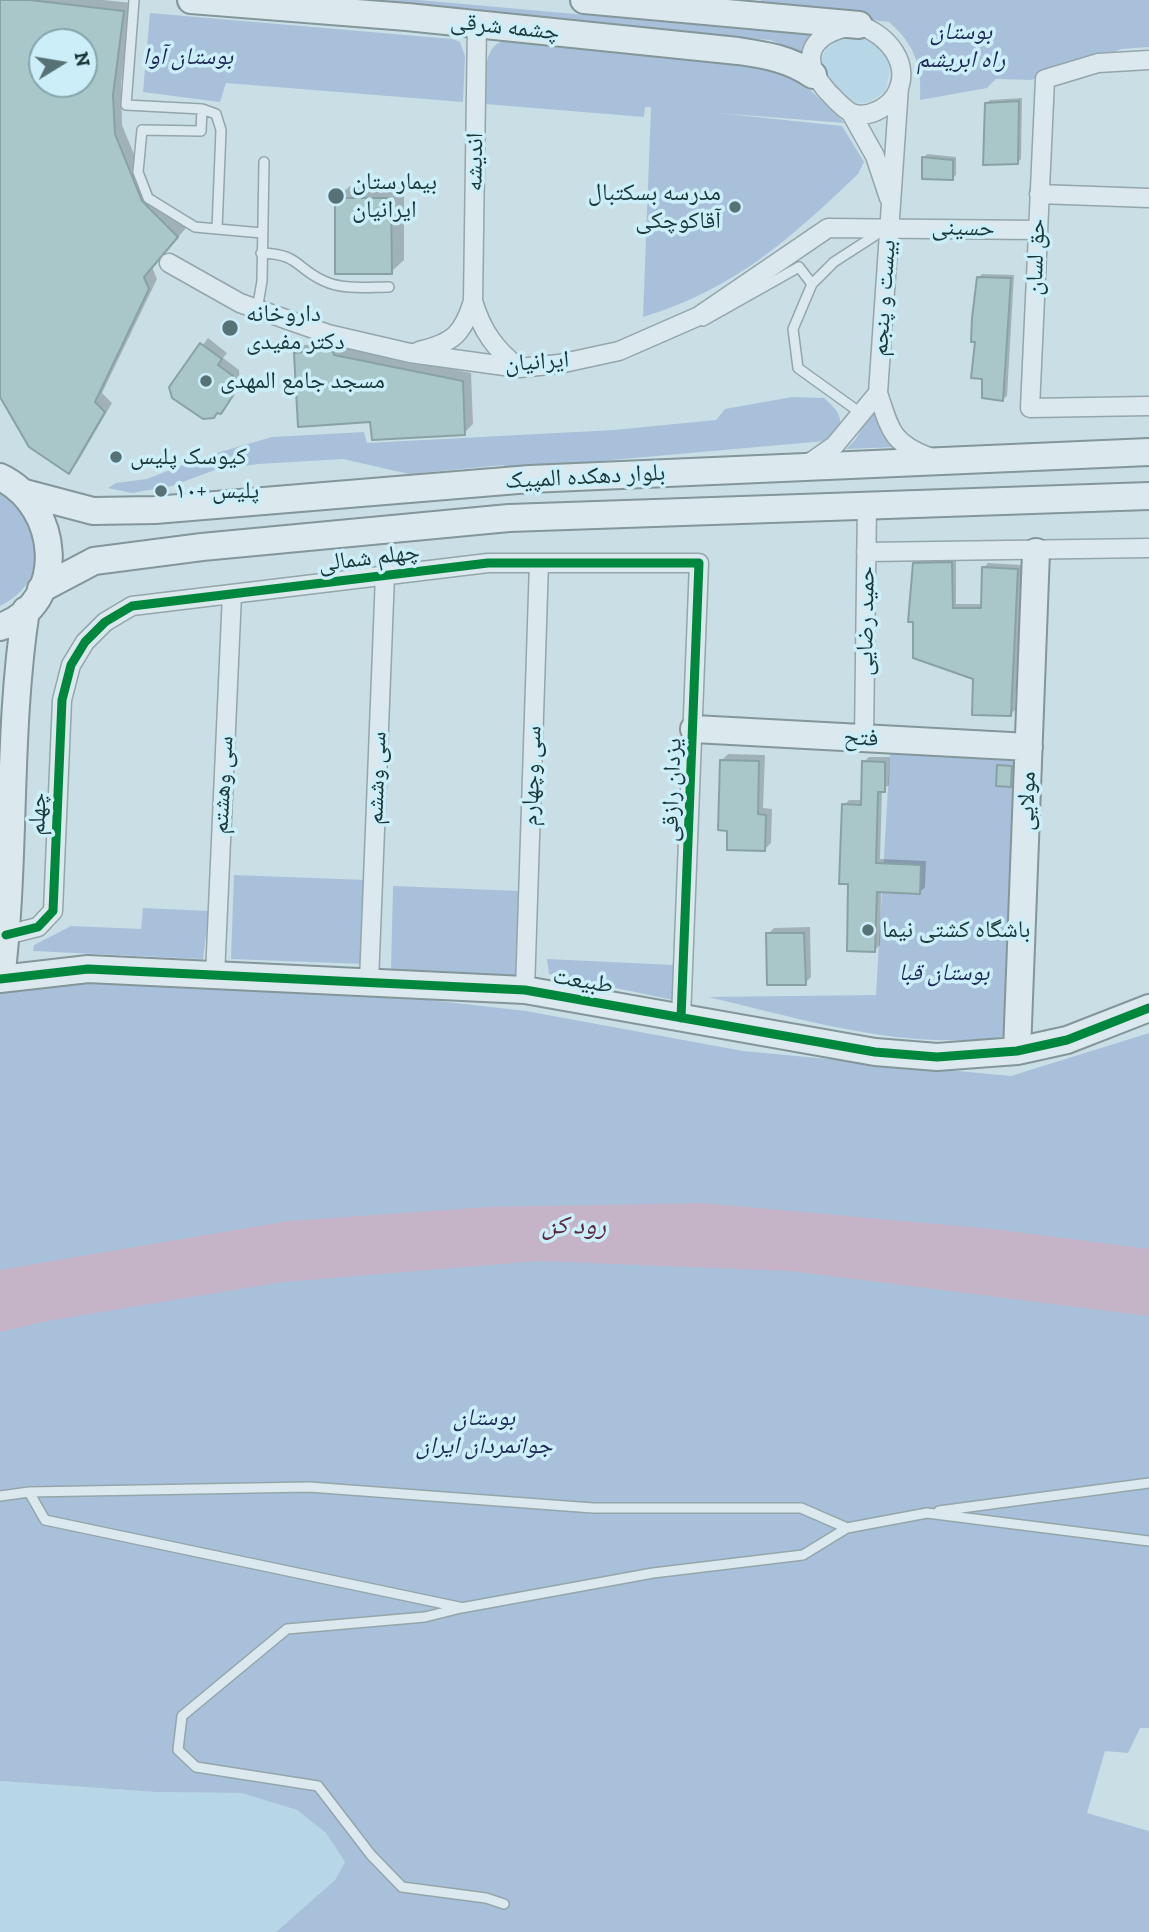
<!DOCTYPE html>
<meta charset="utf-8">
<style>
body{margin:0}
#map{position:relative;width:1149px;height:1932px;overflow:hidden;background:#c9dfe5;font-family:"Zilla Slab",serif}
canvas{display:block}
.north{position:absolute;left:28px;top:28px;width:70px;height:70px;box-sizing:border-box;background:#cceef9;border:2px solid #85a5ac;border-radius:50%;rotate:79deg;font-size:19px;font-weight:700;line-height:28px;text-align:center;color:#1a3839}
.north::after{content:'';display:block;margin:auto;width:24px;height:32px;background:#577275;clip-path:polygon(50% 0,100% 100%,50% 72%,0 100%)}
</style>
<div id="map">
<canvas width="1149" height="1932"></canvas>
<div class="north">N</div>
</div>
<script>
const c = document.querySelector('canvas').getContext('2d');
c.lineJoin = 'round';
function fill(path, color) {
  c.fillStyle = color;
  c.fill(path, 'evenodd');
}
function stroke(path, color, width, dash) {
  c.strokeStyle = color;
  c.lineWidth = width;
  c.lineCap = dash ? 'butt' : 'round';
  c.setLineDash(dash || []);
  c.stroke(path);
}
function drawText(font, color, halo, rows, align = 'center') {
  c.font = font + ' "Zilla Slab","Noto Naskh Arabic",serif';
  c.lineWidth = 7;
  c.setLineDash([]);
  c.textBaseline = 'middle';
  c.strokeStyle = halo;
  c.fillStyle = color;
  for (const [text, x, y, turn = 0] of rows) {
    c.save();
    c.translate(x, y);
    c.rotate((+turn || 0) * Math.PI / 180);
    c.textAlign = isNaN(turn) ? turn : align;
    if (halo) c.strokeText(text, 0, 0);
    c.fillText(text, 0, 0);
    c.restore();
  }
}
fill(new Path2D(`
 M 852,35 L 871,39 L 889,62 L 890,71 L 885,92 L 869,102 L 859,103 L 841,96 L 827,81 L 820,63 L 828,44 Z
 M 0,1781 L 156,1792 L 241,1793 L 297,1810 L 326,1833 L 345,1862 L 335,1880 L 276,1932 L 0,1932 Z`), '#b7d7e7');
fill(new Path2D(`
 M 320,0 L 419,0 L 809,35 L 802,53 L 770,40 Z
 M 761,0 L 1149,0 L 1149,47 L 1122,49 L 1031,80 L 996,79 L 987,88 L 920,100 C 922,66 915,45 889,22 L 760,7 Z
 M 150,13 L 452,39 L 460,42 L 465,56 L 463,102 L 226,83 L 220,102 L 143,92 Z
 M 505,40 L 736,63 L 784,73 L 803,83 L 845,123 L 718,113 L 842,126 L 864,162 L 858,174 C 790,239 735,289 643,317 L 651,107 L 645,107 L 644,117 L 485,104 C 486,83 480,47 505,40 Z
 M 792,397 L 824,398 C 837,410 844,416 838,433 L 825,441 L 510,469 L 503,465 L 409,474 L 343,459 L 258,464 L 215,470 L 172,486 L 132,493 L 108,488 L 116,483 L 147,479 L 203,457 L 272,437 L 364,432 L 367,443 L 614,430 L 716,420 L 725,409 Z
 M 875,407 L 897,447 L 846,449 L 855,440 Z
 M 0,488 C 7,493 17,498 22,504 C 26,509 28,519 30,525 C 44,559 34,589 0,606 Z
 M 890,753 L 1020,754 L 1009,1036 C 907,1052 807,1020 708,997 L 876,995 Z
 M 234,875 L 367,880 L 364,964 L 231,959 Z
 M 393,886 L 521,891 L 518,976 L 391,971 Z
 M 143,908 L 209,911 L 203,959 L 33,951 L 34,945 L 71,926 L 141,929 Z
 M 547,959 L 674,965 L 673,1000 L 549,974 Z
 M 44,980 L 367,993 L 526,1011 L 743,1051 L 1011,1076 L 1149,1033 L 1149,1728 L 1140,1728 L 1128,1753 L 1105,1751 L 1087,1813 L 1149,1831 L 1149,1932 L 276,1932 L 335,1880 L 345,1862 L 326,1833 L 297,1810 L 241,1793 L 156,1792 L 0,1781 L 0,981 Z`), '#a9c0da');
fill(new Path2D(`
 M 702,1203 L 993,1229 L 1149,1249 L 1149,1316 L 790,1271 L 538,1261 L 282,1282 L 47,1321 L 0,1332 L 0,1270 L 288,1221 L 488,1207 Z`), '#c5b3c7');
fill(new Path2D(`
 M 0,0 L 104,0 L 131,3 L 121,85 L 122,125 L 150,193 L 186,228 L 152,267 L 157,279 L 102,393 L 112,403 L 77,463 L 69,472 L 0,393 ZM 42,42 L 84,42 L 84,84 L 42,84 Z
 M 1022,98 L 1021,159 L 1017,163 L 986,104 L 990,100 Z
 M 927,154 L 956,157 L 956,175 L 952,178 L 924,158 Z
 M 350,186 L 404,186 L 404,260 L 391,272 L 337,198 Z
 M 982,274 L 1014,275 L 1007,396 L 1003,399 L 984,377 L 977,341 L 978,278 Z
 M 208,338 L 227,353 L 223,358 L 239,370 L 240,386 L 220,412 L 171,387 Z
 M 340,342 L 342,347 L 471,373 L 473,424 L 464,433 L 371,420 L 296,353 L 304,345 Z
 M 956,558 L 956,604 L 983,604 L 984,568 L 988,563 L 1022,565 L 1015,710 L 1010,715 L 975,678 L 914,564 L 919,559 Z
 M 728,754 L 765,755 L 763,808 L 772,809 L 771,843 L 765,849 L 729,829 L 722,760 Z
 M 869,757 L 890,757 L 889,785 L 882,790 L 880,859 L 926,861 L 925,887 L 920,892 L 881,891 L 880,945 L 875,950 L 850,883 L 844,805 L 849,800 L 863,800 L 864,762 Z
 M 1000,765 L 1013,765 L 1011,785 L 998,766 Z
 M 810,927 L 811,977 L 805,983 L 768,934 L 774,928 Z`), '#0003');
const building = new Path2D(`
 M 0,0 L 30,0 L 124,11 L 113,95 L 115,134 L 142,201 L 178,237 L 144,277 L 149,289 L 95,402 L 105,412 L 69,474 L 29,447 L 0,397 ZM 42,42 L 84,42 L 84,84 L 42,84 Z
 M 1019,101 L 1018,164 L 983,165 L 985,103 Z
 M 922,157 L 953,160 L 953,180 L 922,179 Z
 M 335,198 L 391,198 L 392,274 L 335,274 Z
 M 977,277 L 1011,278 L 1003,401 L 982,398 L 982,379 L 971,378 L 975,342 L 971,342 L 972,318 Z
 M 200,343 L 222,359 L 218,365 L 233,376 L 234,394 L 221,414 L 217,413 L 214,418 L 203,419 L 172,398 L 169,387 Z
 M 332,349 L 334,355 L 463,381 L 465,435 L 372,440 L 370,422 L 298,427 L 294,353 Z
 M 952,562 L 953,608 L 981,608 L 982,567 L 1018,569 L 1011,716 L 972,715 L 973,679 L 913,658 L 913,622 L 908,622 L 913,563 Z
 M 720,760 L 759,761 L 758,814 L 766,815 L 765,851 L 727,850 L 727,831 L 718,830 Z
 M 862,761 L 885,762 L 885,792 L 878,792 L 876,863 L 921,865 L 920,894 L 877,892 L 875,952 L 847,951 L 848,884 L 839,884 L 842,804 L 861,805 Z
 M 997,765 L 1012,766 L 1011,787 L 996,786 Z
 M 766,933 L 804,933 L 806,985 L 767,985 Z`);
fill(building, '#a9c7c8');
stroke(building, '#88a2a4', 2);
const lane = new Path2D(`
 M 134,0 L 126,105 L 202,109 L 201,131 L 142,130 L 138,172 L 148,198 L 195,227 L 262,233
 M 202,109 L 216,114 L 221,130 L 217,229
 M 261,253 C 300,254 295,268 324,281 C 343,290 368,287 389,287
 M 812,284 L 834,262 L 882,231
 M 257,310 L 262,281 L 264,162
 M 703,321 L 799,267 L 812,284 L 793,329 L 798,368 L 862,414
 M 29,1492 L 45,1520 L 459,1607
 M 0,1496 L 29,1492 L 309,1487 L 593,1508 L 801,1508 L 847,1528
 M 939,1511 L 1149,1483
 M 504,1904 L 486,1898 L 402,1887 L 371,1855 L 318,1786 L 196,1767 L 178,1750 L 182,1716 L 287,1629 L 425,1617 L 461,1608 L 653,1573 L 803,1555 L 847,1528 L 927,1513 L 1149,1541`);
const street = new Path2D(`
 M 859,25 C 887,34 914,65 895,96 C 887,108 867,119 852,113 C 844,110 834,98 828,92 C 794,54 815,31 859,25 Z
 M 1149,60 L 1098,63 L 1045,79 L 1030,408 L 1149,406
 M 899,87 L 878,393 C 890,429 891,443 929,457
 M 851,113 L 875,156 L 889,198
 M 1039,194 L 1149,198
 M 169,263 L 240,303 L 328,334 L 410,353 L 519,368 L 559,364 L 619,351 L 699,316 L 828,228 L 1037,230
 M 473,301 C 482,331 495,349 519,368
 M 419,351 C 453,343 463,334 473,301 L 477,24
 M 805,466 L 835,445 L 878,393
 M 866,552 L 1149,548
 M 864,738 L 867,504
 M 6,935 L 38,927 L 53,911 L 62,700 L 71,665 L 85,642 L 105,622 L 132,606 L 488,563 L 699,563 L 681,1018
 M 215,975 L 232,594
 M 369,982 L 385,575
 M 525,990 L 539,563`);
const secondary = new Path2D(`
 M 191,0 L 407,17 L 738,51 C 766,55 790,59 813,75
 M 584,0 L 859,25
 M 0,477 C 60,505 70,603 0,627
 M 25,493 L 93,511 L 155,510 L 530,479 L 1149,452
 M 41,589 L 94,561 L 202,547 L 509,518 L 1149,496
 M 694,729 L 1029,747
 M 0,979 L 88,969 L 525,990 L 875,1052 L 937,1057 L 1017,1051 L 1067,1040 L 1149,1008
 M 1,979 C 16,857 7,732 26,610
 M 1017,1051 L 1036,552`);
stroke(lane, '#93a6aa', 12);
stroke(street, '#93a6aa', 21);
stroke(secondary, '#839699', 30);
stroke(lane, '#dbe8ed', 9);
stroke(street, '#dbe8ed', 18);
stroke(secondary, '#dbe8ed', 26);
stroke(new Path2D(`
 M 6,935 L 38,927 L 53,911 L 62,700 L 71,665 L 85,642 L 105,622 L 132,606 L 488,563 L 699,563 L 681,1018
 M 0,979 L 88,969 L 525,990 L 875,1052 L 937,1057 L 1017,1051 L 1067,1040 L 1149,1008`), '#00873e', 9);
for (const [x, y, r, color] of [
 [336,196,9,"#577275"],
 [735,207,7,"#577275"],
 [230,328,9,"#577275"],
 [206,381,7,"#577275"],
 [116,457,7,"#577275"],
 [161,491,7,"#577275"],
 [868,930,7,"#577275"]
]) {
  const dot = new Path2D();
  dot.arc(x, y, r, 0, 2 * Math.PI);
  c.fillStyle = color;
  c.fill(dot);
  stroke(dot, '#cceef9', 2.5);
}
drawText('24px', '#1a3839', '#cceef9', [
 ["چشمه شرقی",505,27,6],
 ["اندیشه",475,162,-89],
 ["حسینی",963,228,1],
 ["حق لسان",1036,257,-88],
 ["بیست و پنجم",884,298,-86],
 ["ایرانیان",537,362,-4],
 ["بلوار دهکده المپیک",585,477,-3],
 ["چهلم شمالی",369,558,-7],
 ["حمید رضایی",866,621,-89],
 ["فتح",861,738,3],
 ["سی وچهارم",532,776,-88],
 ["سی وششم",377,778,-88],
 ["سی وهشتم",223,785,-87],
 ["یزدان رازقی",672,790,-88],
 ["مولایی",1027,801,-88],
 ["چهلم",38,814,-88],
 ["طبیعت",583,981,10]
]);
drawText('italic 24px', '#1f2a57', '#cceef9', [
 ["بوستان",961,32],
 ["راه ابریشم",961,60],
 ["بوستان آوا",188,57],
 ["بوستان قبا",944,973],
 ["بوستان",484,1418],
 ["جوانمردان ایران",484,1446]
]);
drawText('24px', '#1a3839', '#cceef9', [
 ["بیمارستان",352,182],
 ["ایرانیان",352,210],
 ["مدرسه بسکتبال",721,193,"right"],
 ["آقاکوچکی",721,221,"right"],
 ["داروخانه",246,314],
 ["دکتر مفیدی",246,342],
 ["مسجد جامع المهدی",220,381],
 ["کیوسک پلیس",130,457],
 ["پلیس +۱۰",175,491],
 ["باشگاه کشتی نیما",882,930]
], 'left');
drawText('italic 26px', '#5a2842', '#cceef9', [
 ["رود کن",574,1226,1]
]);
</script>
